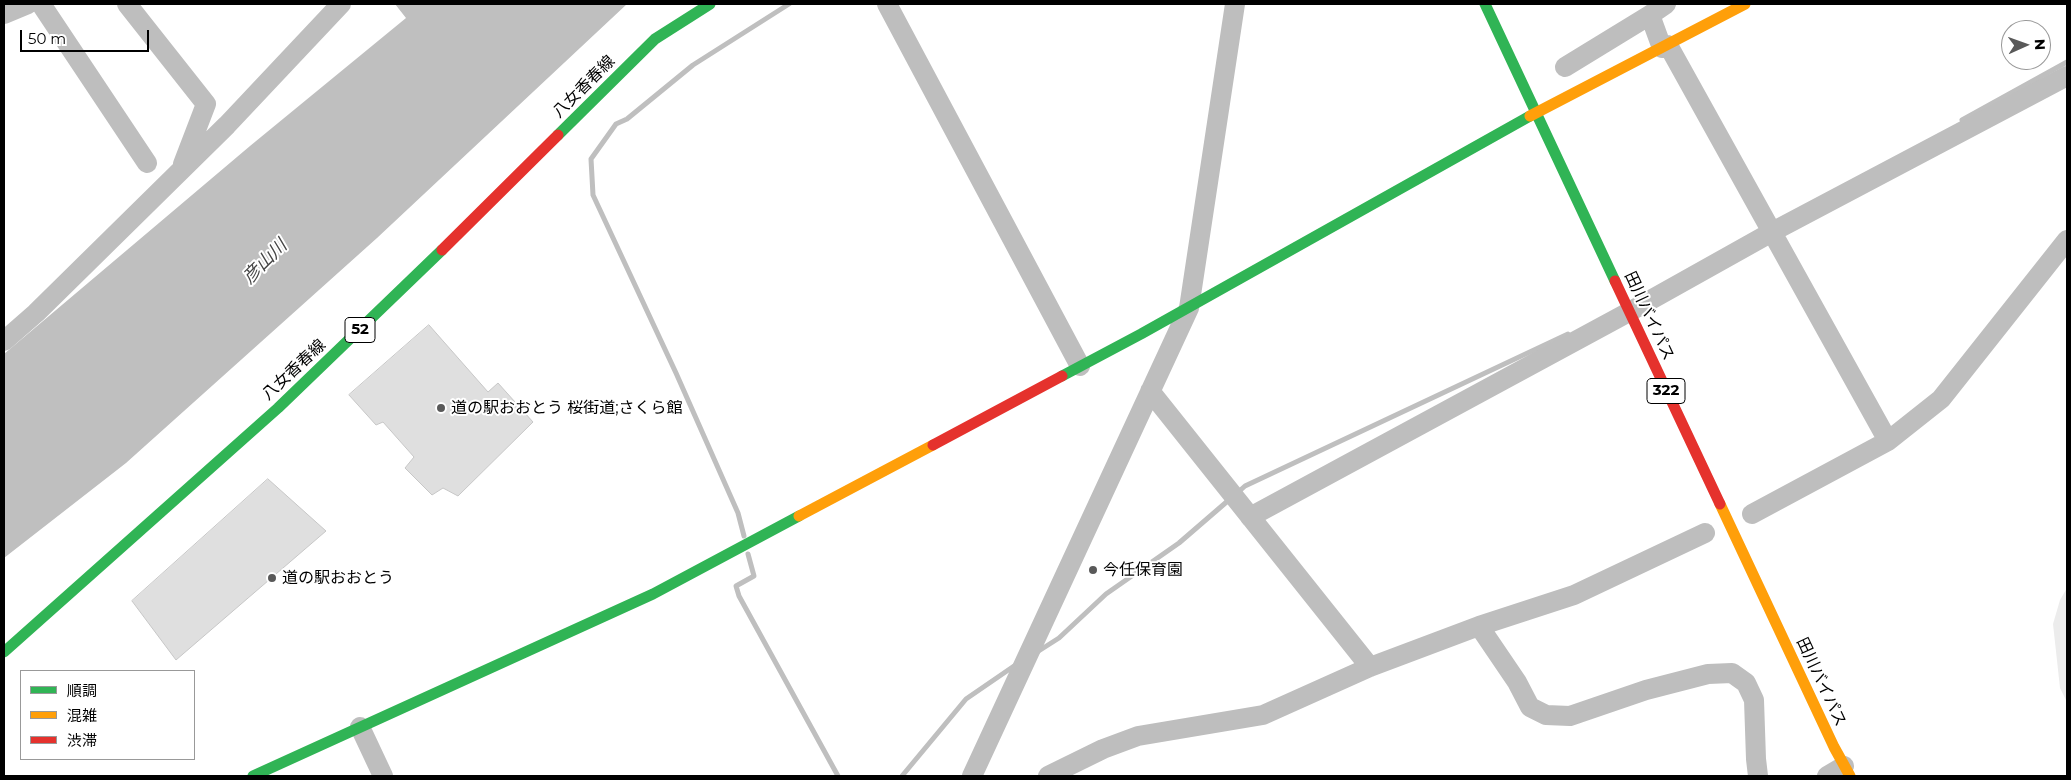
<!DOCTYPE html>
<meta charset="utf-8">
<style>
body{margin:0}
#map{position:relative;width:2071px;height:780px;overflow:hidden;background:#fff;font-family:Montserrat,"Noto Sans JP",sans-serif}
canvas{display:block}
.frame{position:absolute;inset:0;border:5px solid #000;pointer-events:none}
.legend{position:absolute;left:20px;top:670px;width:175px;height:90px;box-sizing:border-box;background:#fff;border:1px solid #999;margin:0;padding:6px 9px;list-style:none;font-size:15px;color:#000}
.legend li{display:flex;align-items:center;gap:10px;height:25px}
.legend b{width:25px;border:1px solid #999}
.north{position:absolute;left:2001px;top:20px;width:50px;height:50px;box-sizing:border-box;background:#fff;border:1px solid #999;border-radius:50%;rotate:88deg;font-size:14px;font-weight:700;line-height:20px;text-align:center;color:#000}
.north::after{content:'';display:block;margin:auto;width:18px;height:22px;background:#595959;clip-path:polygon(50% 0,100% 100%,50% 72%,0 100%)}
.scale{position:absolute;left:20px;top:30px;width:129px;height:22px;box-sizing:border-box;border:2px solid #000;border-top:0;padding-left:6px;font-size:15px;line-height:18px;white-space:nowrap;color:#000;-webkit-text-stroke:4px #fff;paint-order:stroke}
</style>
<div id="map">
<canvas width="2071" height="780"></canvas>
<div class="frame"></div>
<ul class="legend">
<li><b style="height:6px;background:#30b455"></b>順調</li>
<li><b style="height:6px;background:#ff9f0a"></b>混雑</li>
<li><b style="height:6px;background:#e5322d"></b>渋滞</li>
</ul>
<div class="north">N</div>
<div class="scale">50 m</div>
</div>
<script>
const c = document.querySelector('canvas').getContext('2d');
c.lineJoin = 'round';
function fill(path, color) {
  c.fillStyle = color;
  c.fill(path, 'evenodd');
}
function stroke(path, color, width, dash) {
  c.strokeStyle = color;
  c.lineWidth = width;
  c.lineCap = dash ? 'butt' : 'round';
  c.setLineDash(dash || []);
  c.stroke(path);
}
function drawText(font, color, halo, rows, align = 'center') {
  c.font = font + ' Montserrat,"Noto Sans JP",sans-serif';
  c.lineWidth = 4;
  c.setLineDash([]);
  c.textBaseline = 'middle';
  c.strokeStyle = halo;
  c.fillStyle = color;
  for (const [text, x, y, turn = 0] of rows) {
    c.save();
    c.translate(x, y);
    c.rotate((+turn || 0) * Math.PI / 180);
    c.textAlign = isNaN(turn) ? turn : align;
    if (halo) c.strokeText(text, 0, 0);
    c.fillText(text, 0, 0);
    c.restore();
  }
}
fill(new Path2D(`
 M 2067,588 L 2067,702 L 2060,688 L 2053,624 L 2060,600 Z`), '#ececec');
fill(new Path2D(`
 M 395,4 L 627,4 L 377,238 L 126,463 L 4,558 L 4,354 L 250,146 L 406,18 Z`), '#bfbfbf');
stroke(new Path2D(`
 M 1962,120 L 2067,62
 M 1236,494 L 1245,486 L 1568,334
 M 744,536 L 738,513 L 676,373 L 593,195 L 591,159 L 616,124 L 627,119 L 693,65 L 789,4
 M 748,554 L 754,576 L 736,586 L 739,596 L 838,776
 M 1037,652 L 1059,638 L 1106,594 L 1179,543 L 1230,499
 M 902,776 L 966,699 L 1017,664`), '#bfbfbf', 5);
const building = new Path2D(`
 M 429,325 L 488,392 L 498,383 L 533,422 L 458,496 L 443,488 L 432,495 L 405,468 L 414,457 L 383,422 L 376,425 L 349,395 Z
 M 268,479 L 326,531 L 176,660 L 132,601 Z`);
fill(building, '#dfdfdf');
stroke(building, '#c7c7c7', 1);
stroke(new Path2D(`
 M 41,4 L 147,163
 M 127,4 L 206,104 L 183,164
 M 887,4 L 1080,366
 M 4,14 L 28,4
 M 1668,45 L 1888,441
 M 1662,48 L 1650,15 L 1666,4
 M 1565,67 L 1650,15
 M 4,341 L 36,313 L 227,125 L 341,4
 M 1150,391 L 1370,667
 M 1752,514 L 1888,441 L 1941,399 L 2067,240
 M 1250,517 L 1629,312 L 1772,232 L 2067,76
 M 1479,626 L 1517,682 L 1530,707 L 1546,715 L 1570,716 L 1646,690 L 1708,674 L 1732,673 L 1746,683 L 1754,700 L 1756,759 L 1758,776
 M 360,727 L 383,776
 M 972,776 L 1189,308 L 1235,4
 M 1048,776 L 1103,749 L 1138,736 L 1263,715 L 1370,667 L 1479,626 L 1574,595 L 1705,533
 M 1827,776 L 1844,766`), '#bebebe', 20);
stroke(new Path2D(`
 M 1485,4 L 1615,281
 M 558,135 L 655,39 L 710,4
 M 1062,376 L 1141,334 L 1530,116
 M 4,652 L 278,408 L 442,250
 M 253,776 L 653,594 L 799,516`), '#30b455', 11);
stroke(new Path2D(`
 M 1530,116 L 1745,4
 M 1720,504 L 1834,747 L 1850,776
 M 799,516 L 933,445`), '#ff9f0a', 11);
stroke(new Path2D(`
 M 442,250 L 558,135
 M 1615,281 L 1720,504
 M 933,445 L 1062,376`), '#e5322d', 11);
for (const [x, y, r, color] of [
 [441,408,5,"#595959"],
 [1093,570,5,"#595959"],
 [272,578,5,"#595959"]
]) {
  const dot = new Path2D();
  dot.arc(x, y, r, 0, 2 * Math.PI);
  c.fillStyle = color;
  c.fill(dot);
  stroke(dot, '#fff', 2);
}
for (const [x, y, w] of [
 [360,330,30],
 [1666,391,38]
]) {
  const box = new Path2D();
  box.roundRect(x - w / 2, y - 12.5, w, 25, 4);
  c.fillStyle = '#fff';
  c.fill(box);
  stroke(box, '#000', 1);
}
drawText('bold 15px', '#000', null, [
 ["52",360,330],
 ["322",1666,391]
]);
drawText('16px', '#000', '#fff', [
 ["八女香春線",584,87,-45],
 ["田川バイパス",1649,316,65],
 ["八女香春線",294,370,-43],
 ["田川バイパス",1821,682,65]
]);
drawText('16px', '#000', '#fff', [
 ["道の駅おおとう 桜街道;さくら館",451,408],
 ["今任保育園",1103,570],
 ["道の駅おおとう",282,578]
], 'left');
drawText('italic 18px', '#444', '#fff', [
 ["彦山川",265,262,-45]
]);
</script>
